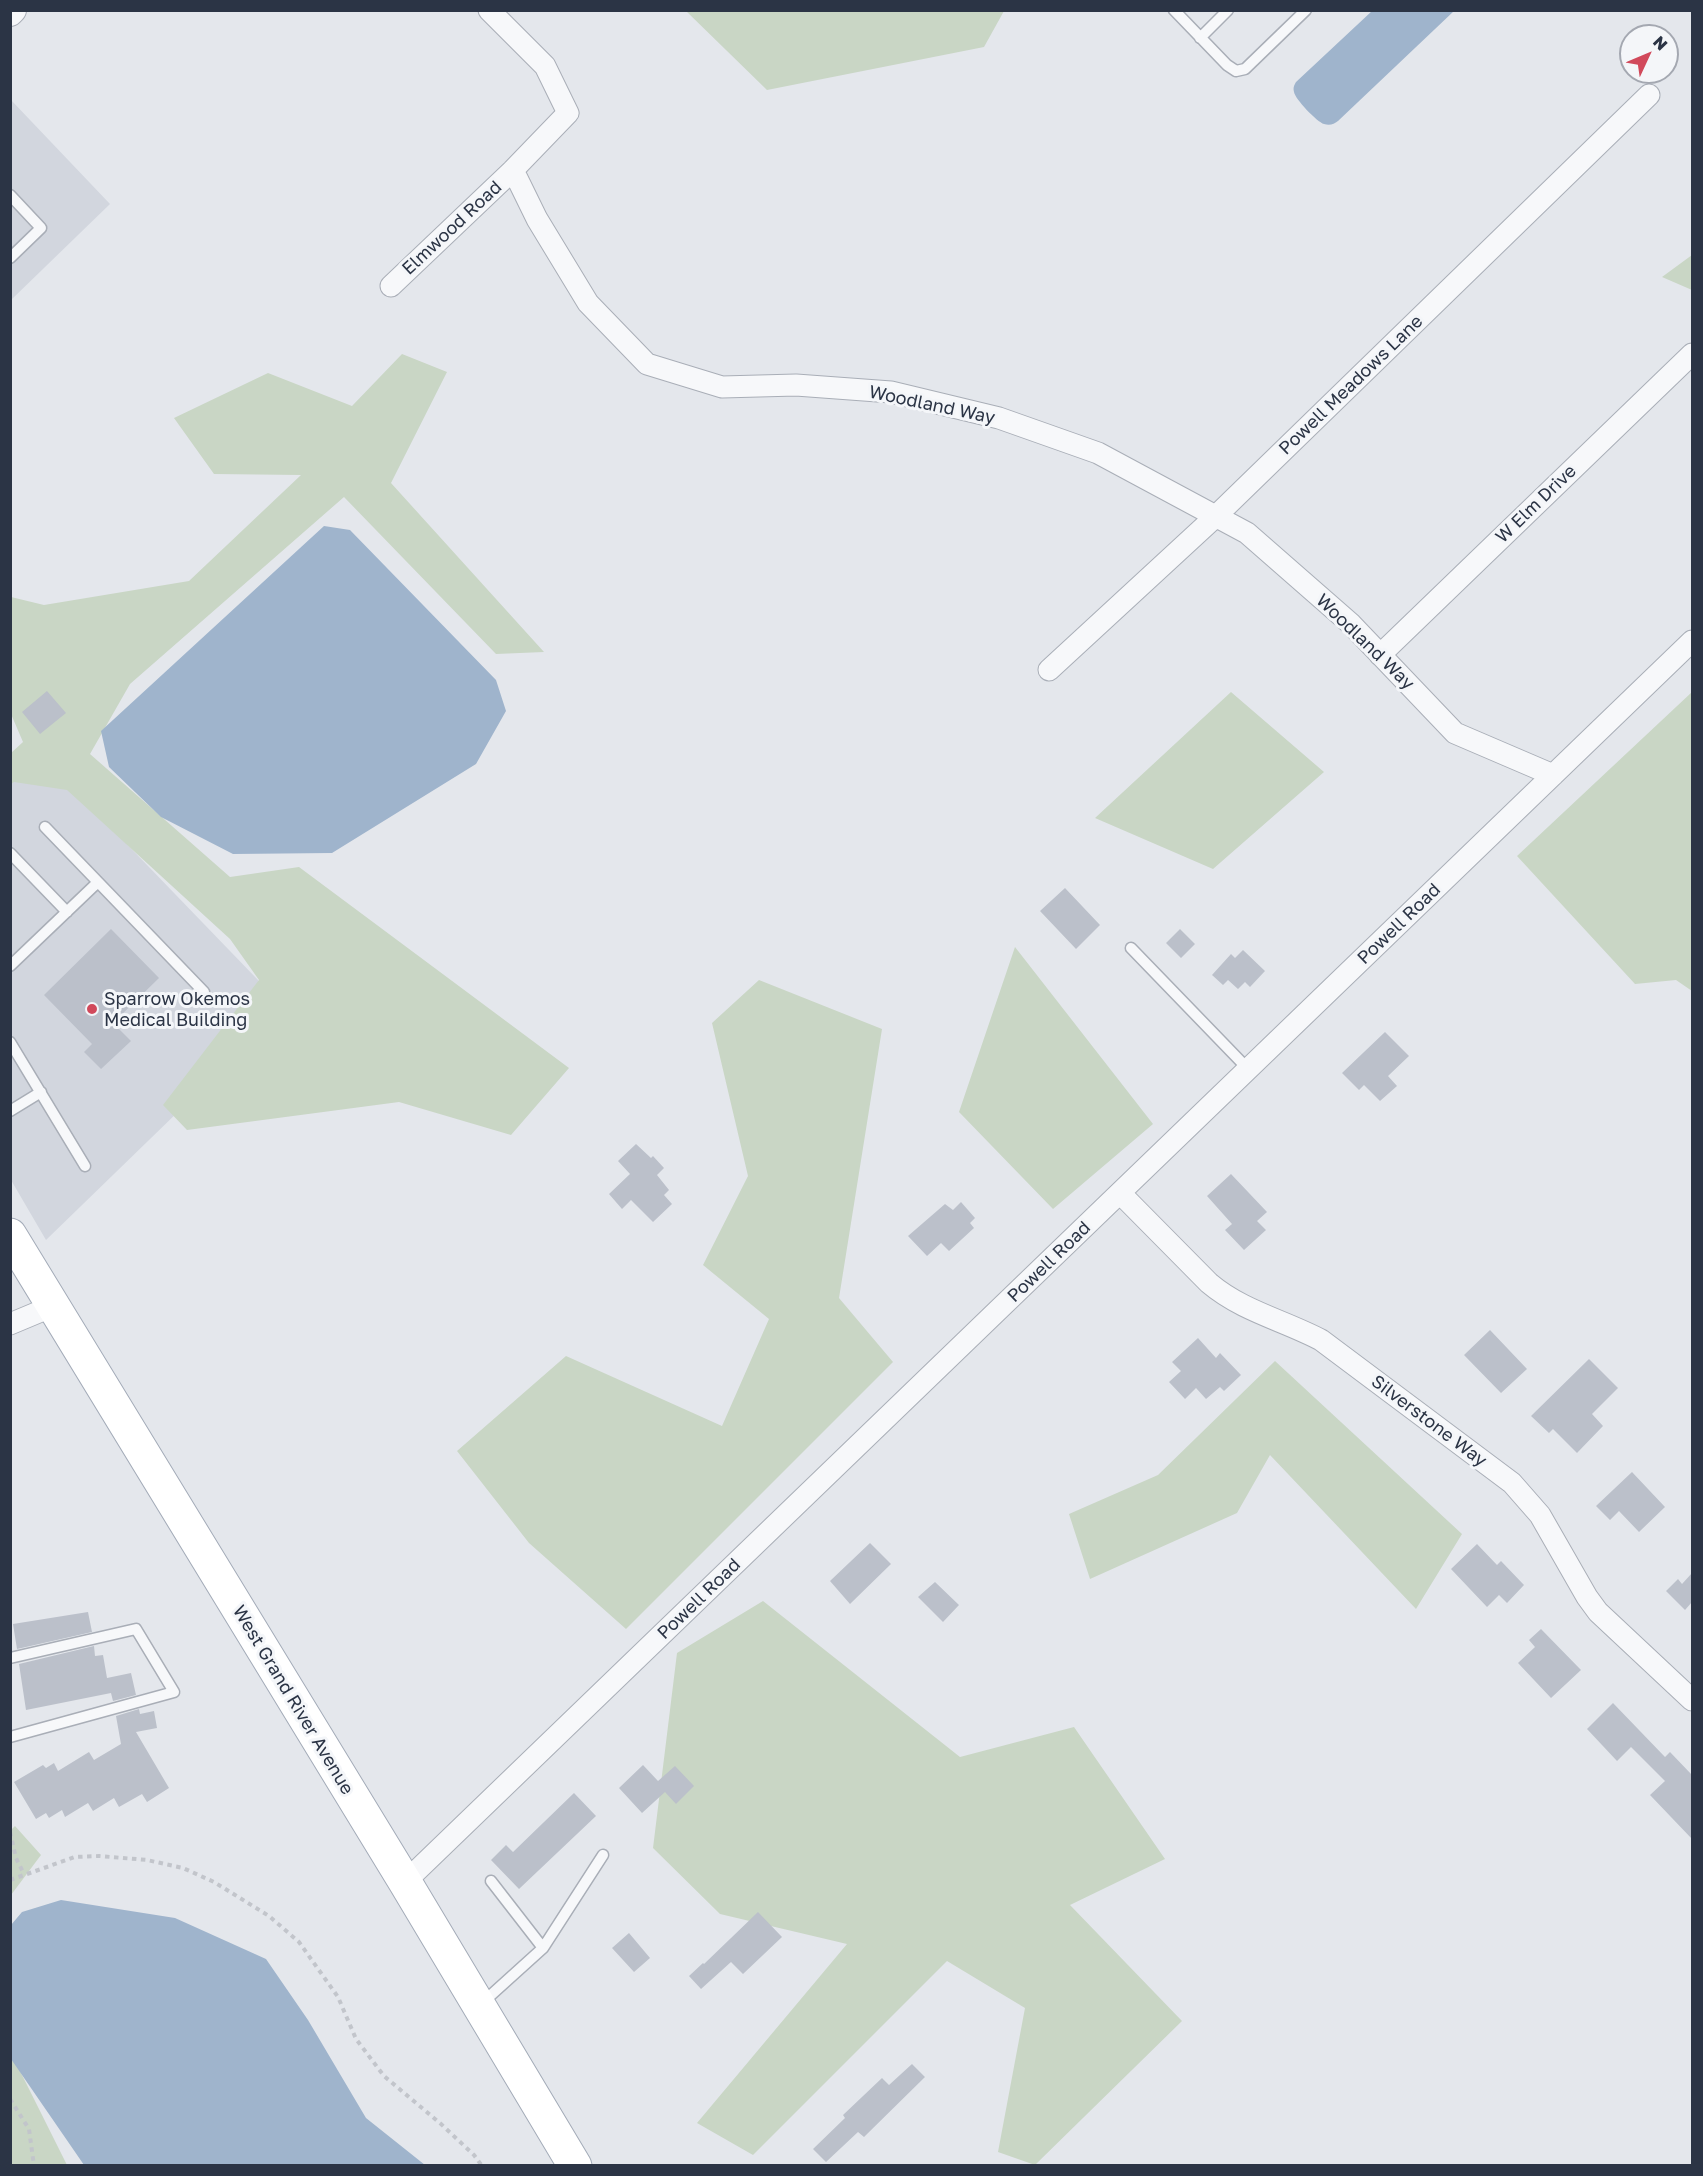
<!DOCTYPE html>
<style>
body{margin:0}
#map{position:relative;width:1703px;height:2176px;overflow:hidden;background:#e4e7ec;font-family:"Golos Text",sans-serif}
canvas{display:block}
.frame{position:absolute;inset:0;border:12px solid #2b3445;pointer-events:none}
.north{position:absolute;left:1619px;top:24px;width:60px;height:60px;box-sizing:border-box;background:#f4f6f9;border:2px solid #a4a8b1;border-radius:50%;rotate:46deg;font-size:16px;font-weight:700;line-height:24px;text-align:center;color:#2b3445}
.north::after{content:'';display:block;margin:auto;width:21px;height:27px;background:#d1495b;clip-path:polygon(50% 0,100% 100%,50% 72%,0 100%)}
</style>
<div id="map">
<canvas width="1703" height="2176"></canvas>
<div class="frame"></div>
<div class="north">N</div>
</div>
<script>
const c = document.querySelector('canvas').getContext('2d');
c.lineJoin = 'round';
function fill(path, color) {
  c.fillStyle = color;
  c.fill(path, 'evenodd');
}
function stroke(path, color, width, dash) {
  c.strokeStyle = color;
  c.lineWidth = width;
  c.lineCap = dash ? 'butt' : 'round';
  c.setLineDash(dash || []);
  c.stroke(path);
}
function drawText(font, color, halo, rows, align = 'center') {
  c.font = font + ' "Golos Text",sans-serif';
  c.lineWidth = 6;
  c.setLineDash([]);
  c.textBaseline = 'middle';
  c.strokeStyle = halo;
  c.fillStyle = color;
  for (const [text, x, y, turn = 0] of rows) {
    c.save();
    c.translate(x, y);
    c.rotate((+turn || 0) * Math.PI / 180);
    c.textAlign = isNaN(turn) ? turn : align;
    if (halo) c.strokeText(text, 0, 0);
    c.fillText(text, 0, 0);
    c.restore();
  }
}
fill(new Path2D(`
 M 11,100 L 110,204 L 11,300 Z
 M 38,752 L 285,1008 L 46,1240 L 11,1180 L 10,779 Z`), '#d2d6de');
fill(new Path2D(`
 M 686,11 L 1004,11 L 984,47 L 767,90 Z
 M 1692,255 L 1692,290 L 1662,277 Z
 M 402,354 L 447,372 L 391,483 L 544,652 L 496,654 L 344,497 L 130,684 L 90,754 L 230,877 L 299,867 L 569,1068 L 511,1135 L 399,1102 L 187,1130 L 163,1105 L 259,980 L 230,939 L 67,790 L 14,782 L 11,784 L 11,753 L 23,742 L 11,714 L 11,597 L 44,605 L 189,581 L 301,475 L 214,474 L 174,418 L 268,373 L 352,406 Z
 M 1231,692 L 1324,772 L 1213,869 L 1095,818 Z
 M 1692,692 L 1692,991 L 1676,980 L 1635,984 L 1517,856 Z
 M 1015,947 L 1153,1124 L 1053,1209 L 959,1112 Z
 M 759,980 L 882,1029 L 839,1298 L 893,1362 L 626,1629 L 529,1543 L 457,1451 L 566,1356 L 722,1426 L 769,1319 L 703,1265 L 748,1176 L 712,1023 Z
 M 1275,1361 L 1462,1534 L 1416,1609 L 1270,1455 L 1237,1513 L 1090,1579 L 1069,1514 L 1158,1475 Z
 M 763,1601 L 960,1757 L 1074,1727 L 1165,1859 L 1070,1905 L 1182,2021 L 1035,2165 L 998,2152 L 1025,2008 L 947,1961 L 753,2155 L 697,2123 L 847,1944 L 720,1914 L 653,1848 L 677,1653 Z
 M 15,1826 L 41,1855 L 11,1895 L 11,1830 Z
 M 11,2053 L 67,2165 L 11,2165 Z`), '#c9d6c5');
fill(new Path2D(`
 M 1372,11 L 1454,11 L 1338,121 C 1334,124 1330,126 1324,124 C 1317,122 1295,99 1294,92 C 1293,87 1294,86 1296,82 Z
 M 324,526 L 350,530 L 496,680 L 506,711 L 476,764 L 332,853 L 233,854 L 161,817 L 109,767 L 101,731 Z
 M 61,1900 L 175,1918 L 266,1959 L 308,2020 L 366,2118 L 425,2165 L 84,2165 L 11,2059 L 11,1925 L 22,1912 Z`), '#9fb4cc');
fill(new Path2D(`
 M 47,691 L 66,713 L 40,734 L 22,712 Z
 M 1065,888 L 1100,925 L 1076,949 L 1040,911 Z
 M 111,929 L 159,978 L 113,1023 L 131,1041 L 101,1069 L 84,1052 L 92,1044 L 44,995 Z
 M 1180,929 L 1195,944 L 1181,958 L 1166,943 Z
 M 1243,950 L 1265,971 L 1250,987 L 1245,982 L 1238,989 L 1228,980 L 1223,985 L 1212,975 L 1231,954 L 1235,958 Z
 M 1385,1032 L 1409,1056 L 1388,1076 L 1397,1086 L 1380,1101 L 1364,1085 L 1359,1090 L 1342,1073 Z
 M 636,1144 L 651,1158 L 653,1156 L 664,1168 L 657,1175 L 669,1190 L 664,1195 L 672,1204 L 653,1222 L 631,1200 L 622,1209 L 609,1194 L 630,1174 L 618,1161 Z
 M 1231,1174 L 1267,1212 L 1257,1221 L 1266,1230 L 1244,1250 L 1225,1230 L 1232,1224 L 1207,1196 Z
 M 961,1202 L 975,1218 L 970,1223 L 974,1228 L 949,1251 L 941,1243 L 927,1256 L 908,1236 L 945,1204 L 953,1210 Z
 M 1490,1330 L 1527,1369 L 1501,1393 L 1464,1355 Z
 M 1198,1338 L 1216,1358 L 1220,1353 L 1241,1375 L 1224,1391 L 1220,1387 L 1206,1399 L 1196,1388 L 1185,1399 L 1169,1382 L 1181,1371 L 1172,1362 Z
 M 1589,1359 L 1618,1388 L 1592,1414 L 1603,1426 L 1577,1453 L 1553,1429 L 1549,1433 L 1531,1416 Z
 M 1632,1472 L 1665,1507 L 1639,1532 L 1619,1511 L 1610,1520 L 1596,1506 Z
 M 870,1543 L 891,1564 L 850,1604 L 830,1581 Z
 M 1477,1544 L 1497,1565 L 1501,1561 L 1524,1585 L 1507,1603 L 1499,1595 L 1487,1607 L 1451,1569 Z
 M 1692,1573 L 1692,1602 L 1685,1610 L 1666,1591 L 1678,1579 L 1682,1584 Z
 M 935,1582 L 959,1605 L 943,1622 L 918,1597 Z
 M 88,1612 L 92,1632 L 17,1649 L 13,1624 Z
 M 1541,1629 L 1581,1670 L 1551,1698 L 1518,1663 L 1535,1647 L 1529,1640 Z
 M 94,1646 L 95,1656 L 103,1655 L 107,1678 L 131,1673 L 136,1695 L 113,1701 L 111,1693 L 26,1710 L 19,1664 Z
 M 1613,1703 L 1665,1757 L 1670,1752 L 1692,1775 L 1692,1839 L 1650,1795 L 1665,1781 L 1631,1747 L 1617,1761 L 1587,1729 Z
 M 139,1709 L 140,1714 L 154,1711 L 157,1728 L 136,1732 L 169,1788 L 147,1802 L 142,1794 L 119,1807 L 114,1798 L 93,1811 L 88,1803 L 65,1817 L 62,1810 L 49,1818 L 46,1813 L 36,1819 L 14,1782 L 43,1765 L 46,1768 L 54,1763 L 58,1771 L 89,1752 L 94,1760 L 121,1744 L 116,1716 Z
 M 643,1765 L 658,1781 L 675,1766 L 694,1786 L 676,1804 L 665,1792 L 642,1813 L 619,1788 Z
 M 574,1793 L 596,1816 L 519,1889 L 491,1860 L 506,1845 L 513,1852 Z
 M 758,1912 L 782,1937 L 743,1974 L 731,1962 L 701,1989 L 689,1976 L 703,1963 L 704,1964 Z
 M 629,1933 L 650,1958 L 634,1972 L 612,1948 Z
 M 912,2064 L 925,2077 L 864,2137 L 858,2132 L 826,2162 L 813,2149 L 845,2118 L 843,2115 L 882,2078 L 889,2085 Z`), '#bbc0ca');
const service = new Path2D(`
 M 1174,10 L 1227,65 L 1236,71 L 1245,69 L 1306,10
 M 1200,38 L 1228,10
 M 10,195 L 41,228 L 10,258
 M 45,827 L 204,992
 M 10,853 L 67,912
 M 1131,948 L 1248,1069
 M 10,966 L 98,882
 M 10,1042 L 85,1166
 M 10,1111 L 41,1092
 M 10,1658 L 136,1629 L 174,1692 L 10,1737
 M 491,1881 L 543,1948
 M 481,2004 L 543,1948 L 603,1855`);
const minor = new Path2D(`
 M 513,170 L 537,219 L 588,303 L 647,364 L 722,387 L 796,385 L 891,392 L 999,418 L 1098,453 L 1247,533 L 1351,624 L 1455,733 L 1553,775
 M 391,286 L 513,170 L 568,113 L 545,66 L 489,10
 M 1380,655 L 1692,354
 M 1049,670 L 1216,516 L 1649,95
 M 1120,1193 L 1209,1283 C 1242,1311 1283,1320 1321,1340 L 1512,1483 L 1540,1515 L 1587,1597 L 1598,1612 L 1692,1700
 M 10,1324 L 53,1306
 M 405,1882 L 1692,641`);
const tertiary = new Path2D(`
 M 10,13 L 13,10`);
const primary = new Path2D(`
 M 10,1235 L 405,1882 L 575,2166`);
stroke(service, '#a9aeb7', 13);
stroke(minor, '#a9aeb7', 23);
stroke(tertiary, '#a9aeb7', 28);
stroke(primary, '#a3abb8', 35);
stroke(new Path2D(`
 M 10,1832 L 16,1858 L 24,1874
 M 10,1880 L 75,1857 L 99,1856 L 147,1860 L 183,1868 L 214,1882 L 269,1916 L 299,1942 L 338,1997 L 356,2039 L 384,2076 L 441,2124 L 474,2155 L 482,2166
 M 10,2099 L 29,2129 L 34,2166`), '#c2c5cb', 4, [4.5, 4.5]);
stroke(service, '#f7f8fa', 10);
stroke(minor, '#f7f8fa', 21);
stroke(tertiary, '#f7f8fa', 26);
stroke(primary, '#fff', 33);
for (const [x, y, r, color] of [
 [92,1009,6,"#d1495b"]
]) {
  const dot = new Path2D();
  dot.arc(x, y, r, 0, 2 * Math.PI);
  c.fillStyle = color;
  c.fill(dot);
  stroke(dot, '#f4f6f9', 2);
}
drawText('18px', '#2b3445', '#f4f6f9', [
 ["Elmwood Road",452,228,-43],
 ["Powell Meadows Lane",1351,385,-44],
 ["Woodland Way",932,405,12],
 ["W Elm Drive",1536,504,-44],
 ["Woodland Way",1365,642,44],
 ["Powell Road",1399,924,-44],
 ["Powell Road",1049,1262,-44],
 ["Silverstone Way",1429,1421,37],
 ["Powell Road",699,1599,-44],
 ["West Grand River Avenue",293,1700,59]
]);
drawText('18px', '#2b3445', '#f4f6f9', [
 ["Sparrow Okemos",104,999],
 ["Medical Building",104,1020]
], 'left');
</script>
